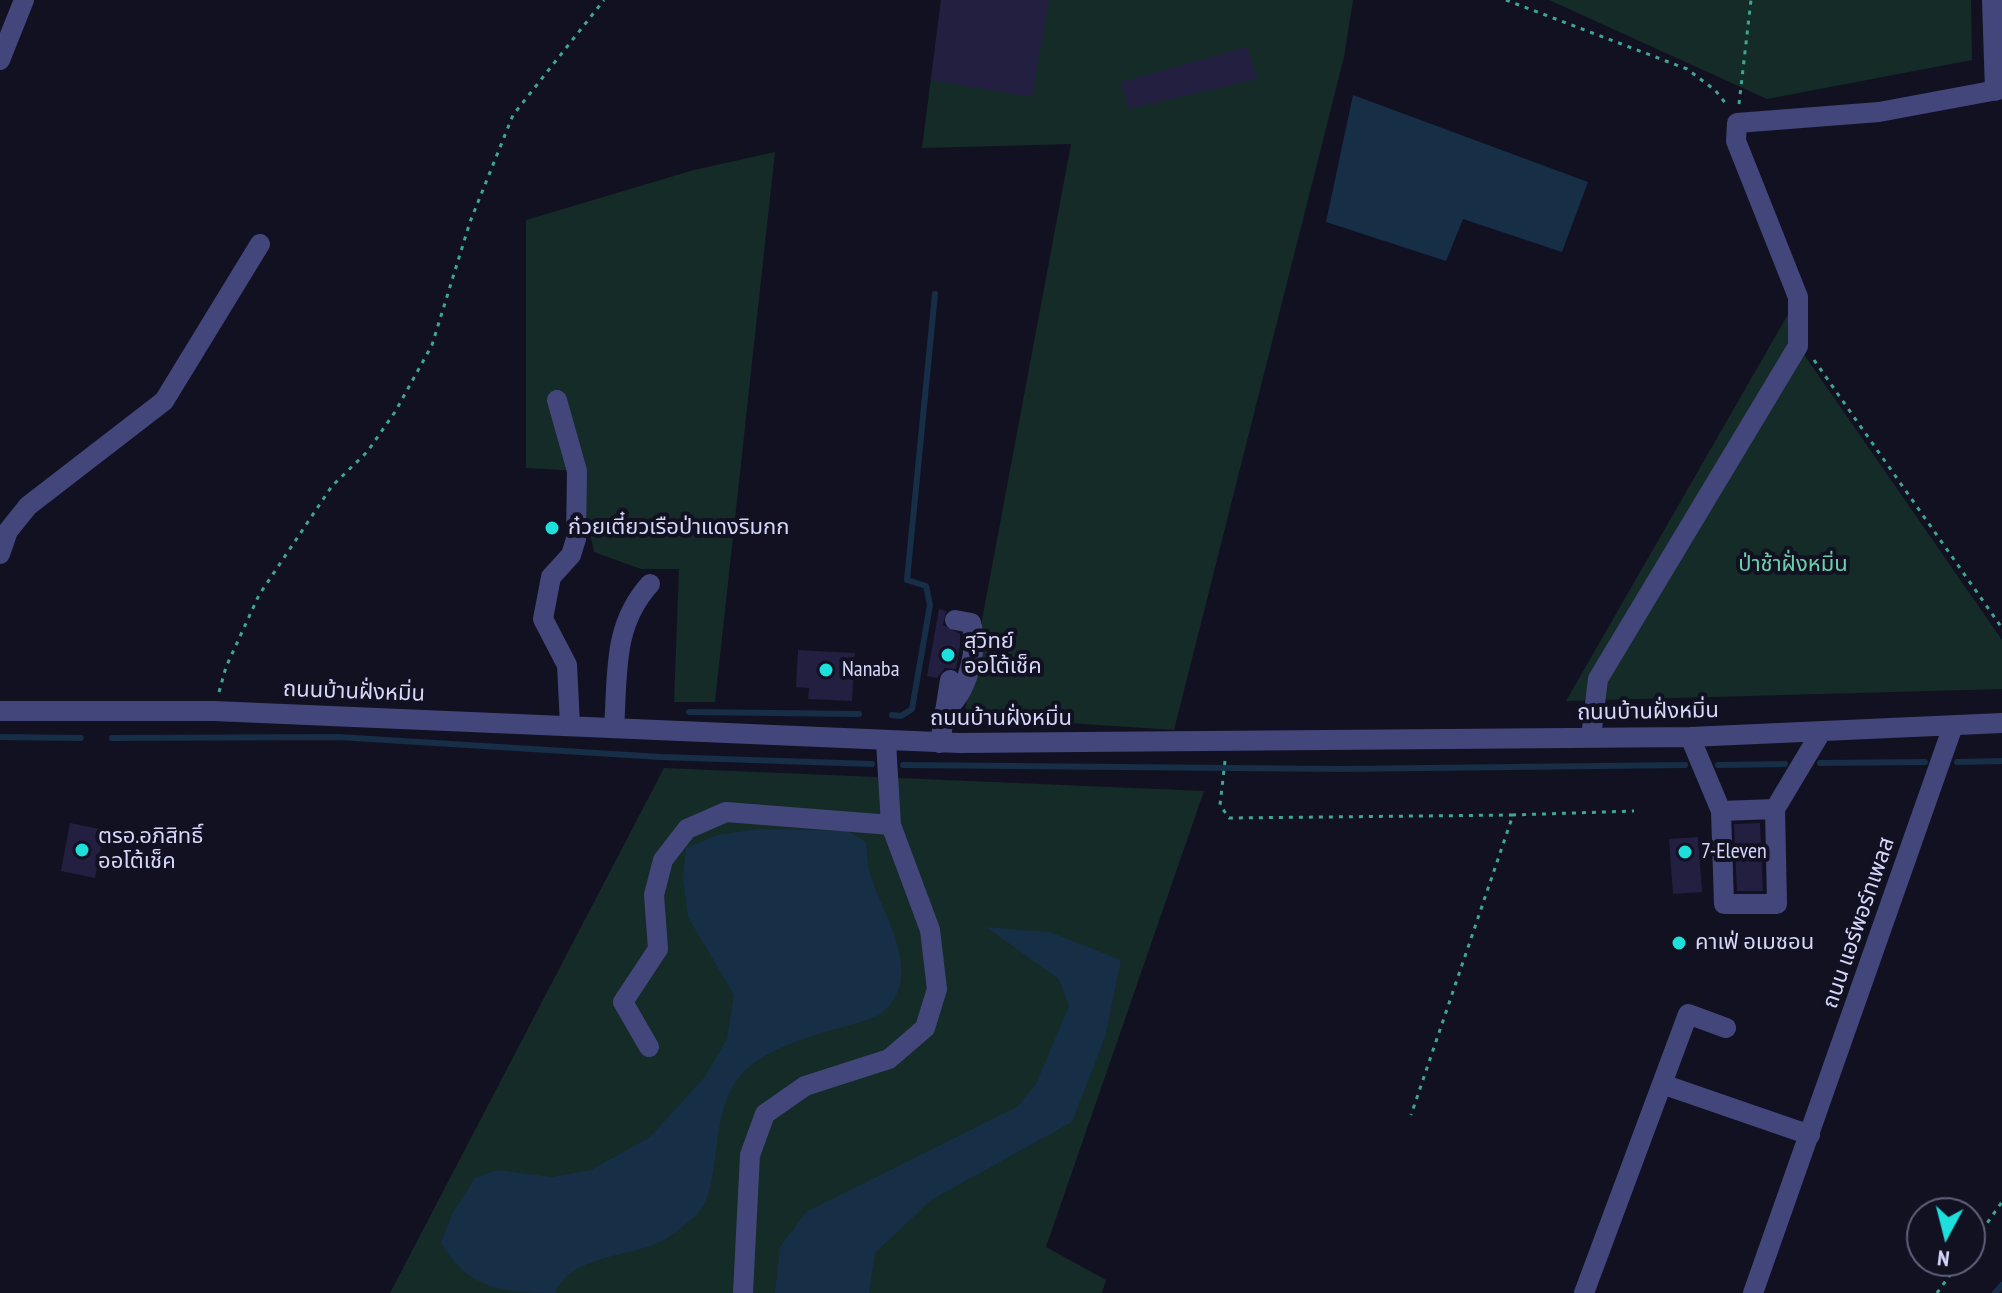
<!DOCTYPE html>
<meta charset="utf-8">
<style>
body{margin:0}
#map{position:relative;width:2002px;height:1293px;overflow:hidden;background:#121122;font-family:"PT Sans Narrow",sans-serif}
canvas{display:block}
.north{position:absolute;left:1906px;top:1197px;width:80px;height:80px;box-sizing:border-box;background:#121122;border:2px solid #606078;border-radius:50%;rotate:187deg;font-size:22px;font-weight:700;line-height:32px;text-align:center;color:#d6d7fa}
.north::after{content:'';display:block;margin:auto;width:28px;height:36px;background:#1ddfdc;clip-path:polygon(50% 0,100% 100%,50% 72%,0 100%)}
</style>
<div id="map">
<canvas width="2002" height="1293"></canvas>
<div class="north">N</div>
</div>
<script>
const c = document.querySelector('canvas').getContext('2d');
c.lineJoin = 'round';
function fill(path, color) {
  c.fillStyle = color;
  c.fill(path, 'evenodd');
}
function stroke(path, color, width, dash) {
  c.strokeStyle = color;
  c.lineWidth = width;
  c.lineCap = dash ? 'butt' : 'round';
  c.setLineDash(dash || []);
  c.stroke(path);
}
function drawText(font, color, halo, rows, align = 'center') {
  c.font = font + ' "PT Sans Narrow","Noto Sans Thai",sans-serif';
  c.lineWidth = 8;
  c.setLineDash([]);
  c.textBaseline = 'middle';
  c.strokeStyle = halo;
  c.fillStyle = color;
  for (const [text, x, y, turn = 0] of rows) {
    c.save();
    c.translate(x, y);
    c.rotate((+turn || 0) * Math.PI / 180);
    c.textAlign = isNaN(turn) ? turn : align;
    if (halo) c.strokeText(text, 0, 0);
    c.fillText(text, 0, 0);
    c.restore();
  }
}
fill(new Path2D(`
 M 941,0 L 1353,0 L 1344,57 L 1174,730 L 964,716 L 1071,144 L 922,148 Z
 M 1549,0 L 1971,0 L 1972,60 L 1767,99 Z
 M 775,152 L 715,702 L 674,702 L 679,569 L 641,569 L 594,552 L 577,471 L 526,468 L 526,220 L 694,170 Z
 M 1798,297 L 1798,346 L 2002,640 L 2002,689 L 1566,701 Z
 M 664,768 L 1204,791 L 1046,1247 L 1106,1280 L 1102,1293 L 390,1293 Z`), '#152b27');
fill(new Path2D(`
 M 1353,95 L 1588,182 L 1562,252 L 1463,219 L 1446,261 L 1326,222 Z
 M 758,829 L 848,831 L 866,842 C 867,852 867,864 870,873 C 883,918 928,976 880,1015 C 839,1031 785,1038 750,1066 C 702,1105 728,1189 694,1217 C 684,1225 672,1237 660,1242 C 626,1258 572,1255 555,1293 C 504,1293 469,1290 441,1243 L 452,1214 L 475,1178 L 497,1170 L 552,1177 L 591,1170 L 650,1137 L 704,1078 L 727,1039 L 734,995 L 688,917 L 683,878 L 686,848 L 717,835 Z
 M 986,927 L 1050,932 L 1121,960 L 1105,1037 L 1072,1122 L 931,1200 L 875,1253 L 869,1293 L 775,1293 L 780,1247 L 806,1212 L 1017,1107 L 1036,1084 L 1069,1006 L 1059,979 Z`), '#162e46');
stroke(new Path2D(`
 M 689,712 L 859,714
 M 892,715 L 901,716 L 912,709 L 930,605 L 926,586 L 907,580 L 935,294
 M 0,737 L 81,738
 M 112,738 L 338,737 L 661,757 L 872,764
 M 1957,762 L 2002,761
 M 1820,763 L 1925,762
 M 903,765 L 1340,769 L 1685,765
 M 1718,765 L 1785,764
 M 1995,1293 L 2002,1285`), '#162e46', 6);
fill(new Path2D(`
 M 941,0 L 1049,0 L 1032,97 L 931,80 Z
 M 1247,47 L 1257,79 L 1128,109 L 1121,82 Z
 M 939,609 L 946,611 L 943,625 L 960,634 L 960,645 L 956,669 L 945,668 L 937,678 L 927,676 Z
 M 798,650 L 855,653 L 852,701 L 808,699 L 809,688 L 796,687 Z
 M 70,823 L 104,830 L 95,878 L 61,871 Z
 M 1760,823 L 1763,891 L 1737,891 L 1734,824 Z
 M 1698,837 L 1702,892 L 1673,894 L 1669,839 Z`), '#221f40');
stroke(new Path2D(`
 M 1506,0 L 1687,69 L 1715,90 L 1727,105
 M 1739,104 L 1751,0
 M 1814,360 L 2002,628
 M 219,692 L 226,667 L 259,595 L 332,486 L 367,452 L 395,412 L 432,345 L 470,222 L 513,115 L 604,0
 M 1225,761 L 1220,805 L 1229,818 L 1513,815 L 1411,1115
 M 1512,815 L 1634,811
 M 1970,1247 L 2002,1202
 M 1937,1293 L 1960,1261`), '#3ea694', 3, [4, 6]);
stroke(new Path2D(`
 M 1992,0 L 1995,91
 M 0,60 L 24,0
 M 557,400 L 577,471 L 576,539 L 571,555 L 551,577 L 543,619 L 567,665 L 570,725
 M 0,554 L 8,531 L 28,506 L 164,401 L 260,244
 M 945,710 C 967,694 979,649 971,623 L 955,620
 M 0,711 L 214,711 L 960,743 L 1690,737 L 2002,723
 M 614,728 C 618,674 612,626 650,584
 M 1591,737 L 1598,679 L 1798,346 L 1798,297 L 1736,141 L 1737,123 L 1879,112 L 2002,89
 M 1690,737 L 1721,811 L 1724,904 L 1777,904 L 1775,809 L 1821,732
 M 940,743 L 950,680
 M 1721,811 L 1775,809
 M 649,1047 L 623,1002 L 658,949 L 654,895 L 663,860 L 687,829 L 726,812 L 891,825
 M 1662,1084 L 1810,1135
 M 743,1293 L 750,1155 L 765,1114 L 805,1086 L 889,1059 L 925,1028 L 937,989 L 930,930 L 891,825 L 886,742
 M 1584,1293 L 1688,1014 L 1726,1028
 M 1753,1293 L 1953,726`), '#42467b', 20);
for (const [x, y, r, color] of [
 [552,528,8,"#1ddfdc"],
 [948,655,8,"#1ddfdc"],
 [826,670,8,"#1ddfdc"],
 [82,850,8,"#1ddfdc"],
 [1685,852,8,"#1ddfdc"],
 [1679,943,8,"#1ddfdc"]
]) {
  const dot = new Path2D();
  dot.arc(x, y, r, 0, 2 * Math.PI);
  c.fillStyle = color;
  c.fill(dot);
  stroke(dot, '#121122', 3);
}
drawText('22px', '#d6d7fa', '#121122', [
 ["ก๋วยเตี๋ยวเรือป่าแดงริมกก",568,528],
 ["สุวิทย์",964,642],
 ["ออโต้เช็ค",964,667],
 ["Nanaba",842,670],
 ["ตรอ.อภิสิทธิ์",98,837],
 ["ออโต้เช็ค",98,862],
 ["7-Eleven",1701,852],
 ["คาเฟ่ อเมซอน",1695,943]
], 'left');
drawText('22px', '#6cd1ab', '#121122', [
 ["ป่าช้าฝั่งหมิ่น",1793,565]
]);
drawText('22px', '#d6d7fa', '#121122', [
 ["ถนนบ้านฝั่งหมิ่น",354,692,2],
 ["ถนนบ้านฝั่งหมิ่น",1648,712,-1],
 ["ถนนบ้านฝั่งหมิ่น",1001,719],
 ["ถนน แอร์พอร์ทเพลส",1859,923,-71]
]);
</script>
